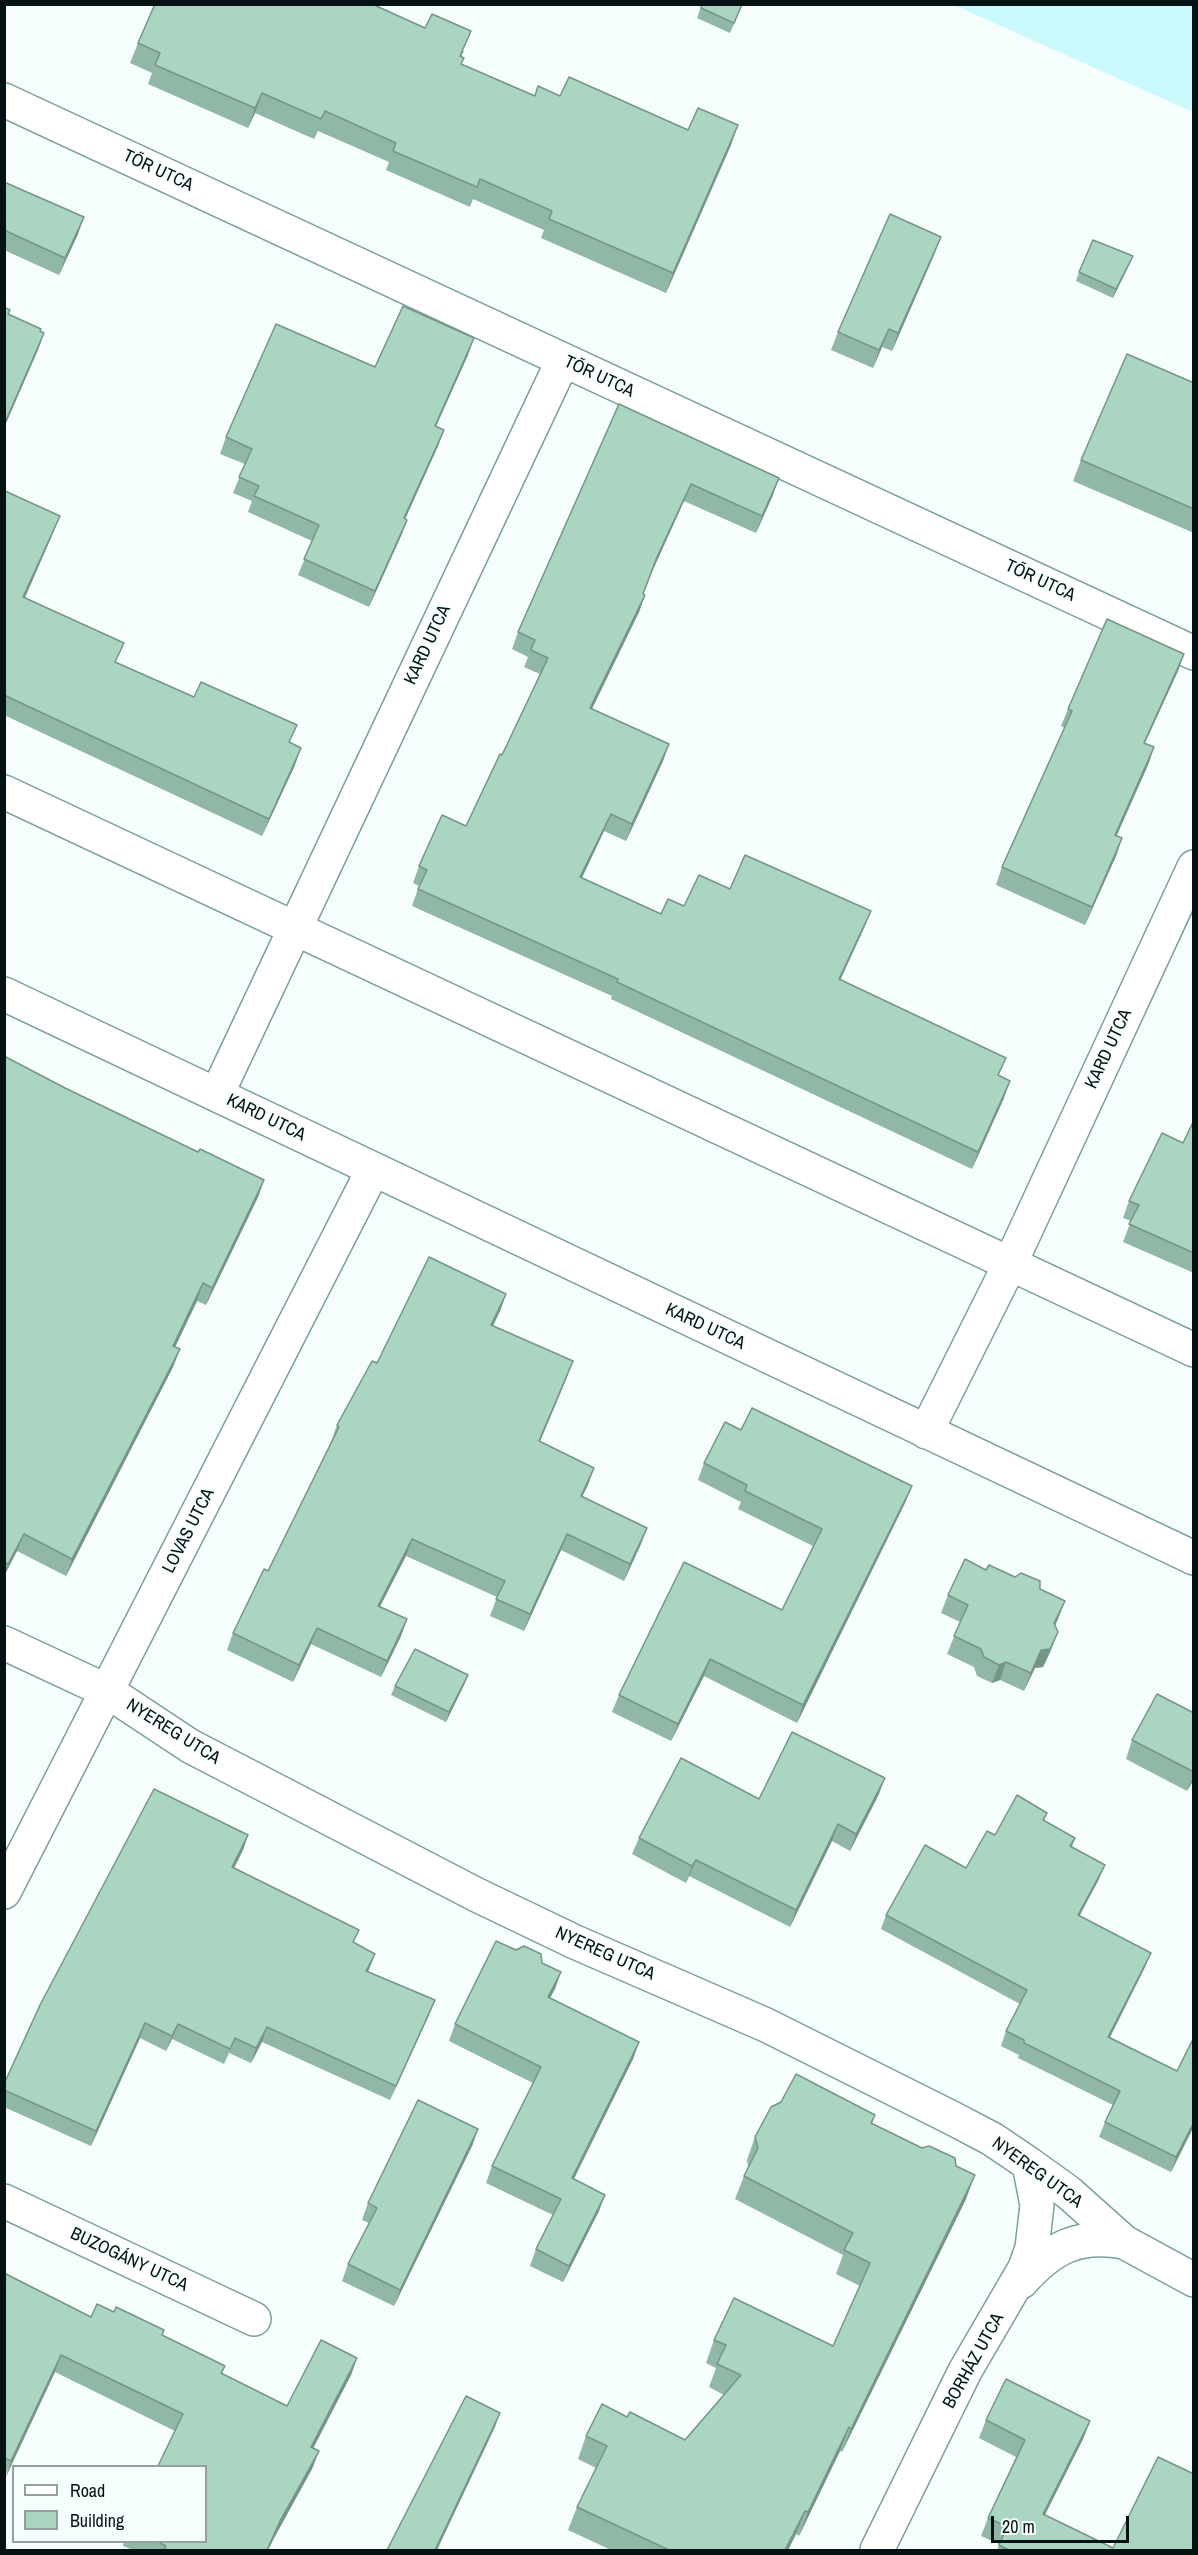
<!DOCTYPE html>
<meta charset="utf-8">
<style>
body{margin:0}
#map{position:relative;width:1198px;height:2555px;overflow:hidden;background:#f6fdfd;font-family:"Archivo Narrow",sans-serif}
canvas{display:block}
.frame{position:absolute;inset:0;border:6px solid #051213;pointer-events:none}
.legend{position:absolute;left:12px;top:2465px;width:195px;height:78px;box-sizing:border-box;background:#f6fdfd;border:2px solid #969f9f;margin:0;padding:8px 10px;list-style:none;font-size:18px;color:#051213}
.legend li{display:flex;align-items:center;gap:12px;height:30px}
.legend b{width:30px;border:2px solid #969f9f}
.scale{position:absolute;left:991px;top:2516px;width:138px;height:27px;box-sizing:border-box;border:3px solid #051213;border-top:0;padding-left:8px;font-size:18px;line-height:21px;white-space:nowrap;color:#051213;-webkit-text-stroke:4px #f6fdfd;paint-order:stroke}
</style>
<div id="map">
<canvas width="1198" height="2555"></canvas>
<div class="frame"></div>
<ul class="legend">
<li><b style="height:8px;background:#fff"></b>Road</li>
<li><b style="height:16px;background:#a9d5c1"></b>Building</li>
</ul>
<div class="scale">20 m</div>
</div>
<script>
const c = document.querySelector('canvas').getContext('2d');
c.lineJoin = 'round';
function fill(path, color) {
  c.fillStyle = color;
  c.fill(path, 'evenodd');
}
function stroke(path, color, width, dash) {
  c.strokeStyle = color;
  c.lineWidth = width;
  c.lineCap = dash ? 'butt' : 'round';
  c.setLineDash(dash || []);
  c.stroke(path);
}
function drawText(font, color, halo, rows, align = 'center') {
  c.font = font + ' "Archivo Narrow",sans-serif';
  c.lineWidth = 4.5;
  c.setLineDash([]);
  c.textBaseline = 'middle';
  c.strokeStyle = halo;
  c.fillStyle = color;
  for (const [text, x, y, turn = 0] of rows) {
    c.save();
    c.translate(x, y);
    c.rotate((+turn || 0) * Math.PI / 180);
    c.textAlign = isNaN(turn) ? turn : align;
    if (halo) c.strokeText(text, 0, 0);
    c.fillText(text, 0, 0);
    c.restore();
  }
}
fill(new Path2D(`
 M 954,5 L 1193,5 L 1193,112 Z`), '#caf9fc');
const minor = new Path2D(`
 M 4,100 L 1194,653
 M 4,792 L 1194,1350
 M 4,994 L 1194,1558
 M 217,1094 L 563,360
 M 926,1432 L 1010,1264 L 1194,867
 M 4,1643 L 107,1691 L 190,1746 L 477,1895 L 575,1942 L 766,2025 L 952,2118 L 992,2139 L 1029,2164 L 1068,2192 L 1124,2242 L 1194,2280
 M 4,1892 L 373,1170
 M 4,2201 L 254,2319
 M 1021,2282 C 1052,2247 1078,2234 1124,2242
 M 877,2550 L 965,2371 L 1025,2268 L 1032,2248 L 1037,2205 L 1029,2164`);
stroke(minor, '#7c9fa0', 36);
stroke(minor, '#fff', 33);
fill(new Path2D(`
 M 702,4 L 743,4 L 730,33 L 697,18 Z
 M 138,43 L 464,51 L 461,57 L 461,64 L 535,96 L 560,96 L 688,130 L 731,145 L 666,293 L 541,238 L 544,230 L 473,199 L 470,207 L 386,170 L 389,162 L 318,131 L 314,139 L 255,113 L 248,128 L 148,84 L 152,73 L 130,63 Z
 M 4,182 L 78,234 L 59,275 L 4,250 Z
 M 934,255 L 892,351 L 882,347 L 873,368 L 831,350 L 838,332 Z
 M 1133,256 L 1129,265 L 1113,298 L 1076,281 L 1079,272 Z
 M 468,355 L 436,426 L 444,430 L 438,446 L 405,519 L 407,520 L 401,536 L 369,607 L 298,575 L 312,541 L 248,512 L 252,501 L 233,493 L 245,464 L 220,454 L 226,437 L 375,367 Z
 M 1194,383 L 1194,533 L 1073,481 L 1081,460 Z
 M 619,404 L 773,495 L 756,533 L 684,501 L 651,574 L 643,594 L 645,595 L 639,612 L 592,709 L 669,744 L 663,761 L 626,841 L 604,831 L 582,878 L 661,914 L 684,906 L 730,889 L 871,911 L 864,928 L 840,980 L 1000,1076 L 1004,1098 L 972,1169 L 611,999 L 612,996 L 412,906 L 419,886 L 413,883 L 419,866 L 466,826 L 502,755 L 540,674 L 524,667 L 528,657 L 512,649 L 518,632 Z
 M 4,493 L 53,533 L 25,598 L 117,663 L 290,743 L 295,765 L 262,836 L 4,715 Z
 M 1184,654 L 1178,671 L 1145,743 L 1154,747 L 1148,765 L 1116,836 L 1122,838 L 1116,856 L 1085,925 L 996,885 L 1002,867 L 1065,728 L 1061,726 L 1068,709 Z
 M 4,1056 L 65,1088 L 198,1152 L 264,1180 L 258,1197 L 206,1305 L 197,1301 L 175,1347 L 180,1349 L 173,1367 L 66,1576 L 17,1551 L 4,1576 Z
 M 1194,1120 L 1194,1273 L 1123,1242 L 1131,1221 L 1123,1218 L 1129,1201 L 1183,1143 Z
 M 506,1294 L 500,1311 L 493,1326 L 567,1377 L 540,1441 L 588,1485 L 582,1497 L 647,1528 L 641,1544 L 624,1581 L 561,1550 L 524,1631 L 490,1616 L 497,1597 L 406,1556 L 380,1606 L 407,1619 L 401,1636 L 381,1677 L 311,1644 L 293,1682 L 227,1650 L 233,1633 L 268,1571 L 331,1442 L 337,1425 L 377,1363 Z
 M 741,1430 L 912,1486 L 905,1503 L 797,1723 L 704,1676 L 671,1741 L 612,1712 L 619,1695 L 782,1610 L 813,1546 L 738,1509 L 741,1502 L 698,1480 L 704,1463 Z
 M 986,1570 L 1040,1589 L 1058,1619 L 1055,1626 L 1051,1650 L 1043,1667 L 1035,1668 L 1024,1691 L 1000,1680 L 992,1683 L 977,1676 L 974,1667 L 947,1654 L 960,1622 L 941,1613 L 948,1595 Z
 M 468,1675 L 464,1685 L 446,1722 L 391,1695 L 395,1686 Z
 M 1194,1713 L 1194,1779 L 1187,1791 L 1126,1759 L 1132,1740 Z
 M 879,1794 L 850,1851 L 832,1841 L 790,1927 L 689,1876 L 686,1883 L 632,1854 L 639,1838 L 759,1799 Z
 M 1047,1813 L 1044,1821 L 1075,1838 L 1072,1847 L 1099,1879 L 1079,1916 L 1145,1967 L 1110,2037 L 1177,2071 L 1194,2042 L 1194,2126 L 1171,2172 L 1099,2137 L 1105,2122 L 1113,2105 L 1018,2058 L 1019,2055 L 1001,2046 L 1006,2031 L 1020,2004 L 881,1929 L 886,1915 L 966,1868 L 995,1835 Z
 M 248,1835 L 243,1850 L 234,1868 L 354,1943 L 375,1954 L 368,1972 L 429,2015 L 390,2100 L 262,2042 L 251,2063 L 229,2053 L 224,2064 L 172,2039 L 166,2051 L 140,2038 L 91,2146 L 4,2107 L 4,2084 Z
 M 542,1963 L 561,1972 L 550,1998 L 639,2042 L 633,2059 L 573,2179 L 599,2211 L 563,2282 L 530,2266 L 536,2249 L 553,2215 L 486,2183 L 492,2166 L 533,2083 L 449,2041 L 455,2024 Z
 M 875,2115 L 872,2124 L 956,2166 L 966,2199 L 842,2452 L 840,2451 L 799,2536 L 796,2534 L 788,2550 L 611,2550 L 568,2530 L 577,2507 L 596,2468 L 578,2459 L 586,2436 L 627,2417 L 685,2440 L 724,2395 L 709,2387 L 716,2368 L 706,2363 L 714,2340 L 833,2346 L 860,2286 L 836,2274 L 843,2255 L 735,2199 L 744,2176 L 748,2167 L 747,2160 L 755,2137 Z
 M 478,2129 L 472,2146 L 394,2306 L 342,2281 L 348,2264 L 369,2223 L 362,2220 L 368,2203 Z
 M 4,2273 L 91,2317 L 114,2312 L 164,2330 L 162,2335 L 225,2366 L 222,2374 L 287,2406 L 357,2358 L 351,2375 L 313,2449 L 319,2451 L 312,2469 L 274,2538 L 268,2550 L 133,2550 L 123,2546 L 124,2541 L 206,2541 L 175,2431 L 55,2372 L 4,2478 Z
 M 986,2420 L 1090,2421 L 1083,2439 L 1045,2515 L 1113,2548 L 1194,2550 L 997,2550 L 999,2544 L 981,2536 L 988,2518 L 1016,2457 L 979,2438 Z`), '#91b7a6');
fill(new Path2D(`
 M 262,93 L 255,113 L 248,128 L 255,108 Z
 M 738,125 L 731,145 L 666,293 L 673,273 Z
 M 84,217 L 78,234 L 59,275 L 65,258 Z
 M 941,237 L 934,255 L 892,351 L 898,333 Z
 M 1133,256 L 1129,265 L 1113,298 L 1116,289 Z
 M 889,329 L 882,347 L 873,368 L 879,350 Z
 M 44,333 L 38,350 L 4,428 L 4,425 Z
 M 474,338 L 468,355 L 429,442 L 435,426 Z
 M 444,430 L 438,446 L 398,535 L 404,518 Z
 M 779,478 L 773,495 L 756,533 L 762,516 Z
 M 691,484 L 684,501 L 651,574 L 636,611 L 657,557 Z
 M 60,516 L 53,533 L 17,615 L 23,597 Z
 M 407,520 L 401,536 L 369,607 L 375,591 Z
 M 645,595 L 639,612 L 584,725 L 590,708 Z
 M 1184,654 L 1178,671 L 1137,760 L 1144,743 Z
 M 669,744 L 663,761 L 626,841 L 632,824 Z
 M 1154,747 L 1148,765 L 1109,853 L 1115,835 Z
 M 301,748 L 295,765 L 262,836 L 269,819 Z
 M 611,814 L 604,831 L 574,894 L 580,877 Z
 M 1122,838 L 1116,856 L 1085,925 L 1092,907 Z
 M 871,911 L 864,928 L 833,996 L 839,979 Z
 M 1010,1081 L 1004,1098 L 972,1169 L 978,1152 Z
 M 264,1180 L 258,1197 L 206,1305 L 212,1288 Z
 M 203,1283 L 197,1301 L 167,1364 L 173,1346 Z
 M 506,1294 L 500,1311 L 485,1342 L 491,1325 Z
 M 180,1349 L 173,1367 L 66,1576 L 72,1559 Z
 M 573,1361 L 567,1377 L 533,1458 L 539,1441 Z
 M 594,1468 L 588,1485 L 574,1512 L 581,1496 Z
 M 912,1486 L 905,1503 L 797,1723 L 803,1705 Z
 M 647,1528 L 641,1544 L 624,1581 L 630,1564 Z
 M 24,1534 L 17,1551 L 4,1576 L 8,1564 Z
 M 567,1534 L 561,1550 L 524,1631 L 530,1614 Z
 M 412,1539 L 406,1556 L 372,1622 L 378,1606 Z
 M 1065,1601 L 1058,1619 L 1047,1642 L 1054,1623 Z
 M 407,1619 L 401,1636 L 381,1677 L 387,1661 Z
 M 317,1628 L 311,1644 L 293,1682 L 299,1665 Z
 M 1058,1632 L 1051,1650 L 1043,1667 L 1035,1668 L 1024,1691 L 1031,1673 L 1041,1650 Z
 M 710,1659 L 704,1676 L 671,1741 L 678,1724 Z
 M 1006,1662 L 1000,1680 L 992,1683 L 999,1665 Z
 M 468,1675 L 464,1685 L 446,1722 L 449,1712 Z
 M 1194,1774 L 1194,1779 L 1187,1791 Z
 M 885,1778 L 879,1794 L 850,1851 L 856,1834 Z
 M 838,1824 L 832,1841 L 790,1927 L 796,1910 Z
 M 248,1835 L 243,1850 L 227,1882 L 232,1867 Z
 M 696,1860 L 689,1876 L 686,1883 L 692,1866 Z
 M 1105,1865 L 1099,1879 L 1072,1930 L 1078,1915 Z
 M 1151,1953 L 1145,1967 L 1103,2051 L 1108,2037 Z
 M 375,1954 L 369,1969 L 361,1986 L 366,1971 Z
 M 561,1972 L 555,1989 L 542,2013 L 548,1997 Z
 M 435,2000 L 429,2015 L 390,2100 L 396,2086 Z
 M 145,2023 L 140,2038 L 91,2146 L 96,2131 Z
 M 178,2024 L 172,2039 L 166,2051 L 172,2036 Z
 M 267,2027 L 262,2042 L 251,2063 L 256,2048 Z
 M 639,2042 L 633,2059 L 566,2195 L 572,2178 Z
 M 1194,2122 L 1194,2126 L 1171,2172 L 1176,2157 Z
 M 478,2129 L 472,2146 L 394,2306 L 400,2290 Z
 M 975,2175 L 966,2199 L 842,2452 L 851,2429 Z
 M 605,2195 L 599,2211 L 563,2282 L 569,2266 Z
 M 61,2355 L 55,2372 L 5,2479 L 11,2461 Z
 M 357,2358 L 351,2375 L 304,2465 L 311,2447 Z
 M 500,2413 L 495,2427 L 437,2550 L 435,2550 Z
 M 1090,2421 L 1083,2439 L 1036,2532 L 1043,2514 Z
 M 849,2427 L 840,2451 L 799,2536 L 808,2512 Z
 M 319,2451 L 312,2469 L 274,2538 L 268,2550 L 267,2550 L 280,2521 Z
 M 805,2511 L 796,2534 L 788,2550 L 785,2550 Z`), '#769587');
const building = new Path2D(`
 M 155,4 L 372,4 L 425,28 L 432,14 L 471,31 L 460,56 L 464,58 L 461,64 L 535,96 L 538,86 L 560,96 L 569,77 L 688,130 L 698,108 L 738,125 L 673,273 L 549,219 L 552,211 L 480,179 L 477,187 L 393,151 L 396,143 L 325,111 L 321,119 L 262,93 L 255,108 L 155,65 L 160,53 L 138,43 Z
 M 702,4 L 742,4 L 734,23 L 701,8 Z
 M 4,182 L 84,217 L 65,258 L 4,230 Z
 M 890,214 L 941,237 L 898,333 L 889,329 L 879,350 L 838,332 Z
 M 1093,240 L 1133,256 L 1116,289 L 1079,272 Z
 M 403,306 L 474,338 L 435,426 L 444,430 L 404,518 L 407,520 L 375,591 L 304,559 L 319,525 L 254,496 L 259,486 L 239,477 L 252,449 L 226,437 L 276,324 L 375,367 Z
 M 4,307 L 10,310 L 8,314 L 41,329 L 40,331 L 44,333 L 4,425 Z
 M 1127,354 L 1194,383 L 1194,509 L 1081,460 Z
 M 619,404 L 779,478 L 762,516 L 691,484 L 657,557 L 643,594 L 645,595 L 590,708 L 669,744 L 632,824 L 611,814 L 580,877 L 661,914 L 668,899 L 684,906 L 699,875 L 730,889 L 745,855 L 871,911 L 839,979 L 1006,1058 L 998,1075 L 1010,1081 L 978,1152 L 617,982 L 618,979 L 418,889 L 427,870 L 419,866 L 442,815 L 466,826 L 500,754 L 502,755 L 548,658 L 531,650 L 535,640 L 518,632 Z
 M 5,491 L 60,516 L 23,597 L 124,643 L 115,662 L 194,697 L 201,682 L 297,725 L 289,742 L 301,748 L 269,819 L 4,695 L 4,493 Z
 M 1107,619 L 1184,654 L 1144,743 L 1154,747 L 1115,835 L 1122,838 L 1092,907 L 1002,867 L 1072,711 L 1068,709 Z
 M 4,1056 L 65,1088 L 198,1152 L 200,1149 L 264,1180 L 212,1288 L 203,1283 L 173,1346 L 180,1349 L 72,1559 L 24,1534 L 8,1564 L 4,1562 Z
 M 1194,1120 L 1194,1253 L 1129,1224 L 1139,1205 L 1129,1201 L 1162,1133 L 1183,1143 Z
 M 429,1257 L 506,1294 L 491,1325 L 573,1361 L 539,1441 L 594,1468 L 581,1496 L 647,1528 L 630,1564 L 567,1534 L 530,1614 L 496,1599 L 505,1581 L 412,1539 L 378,1606 L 407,1619 L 387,1661 L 317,1628 L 299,1665 L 233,1633 L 264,1569 L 268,1571 L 339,1427 L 337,1425 L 372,1361 L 377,1363 Z
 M 752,1408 L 912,1486 L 803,1705 L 710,1659 L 678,1724 L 619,1695 L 684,1562 L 782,1610 L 822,1529 L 745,1491 L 747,1485 L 704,1463 L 725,1422 L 741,1430 Z
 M 965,1559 L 986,1570 L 989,1565 L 1015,1577 L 1021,1573 L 1040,1581 L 1040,1589 L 1065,1601 L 1054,1623 L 1058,1632 L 1050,1649 L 1041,1650 L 1031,1673 L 1006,1662 L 999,1665 L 984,1657 L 981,1649 L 954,1636 L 968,1605 L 948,1595 Z
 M 415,1649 L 468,1675 L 449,1712 L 395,1686 Z
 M 1157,1694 L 1194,1713 L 1194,1772 L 1132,1740 Z
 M 792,1732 L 885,1778 L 856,1834 L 838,1824 L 796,1910 L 696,1860 L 692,1866 L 639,1838 L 681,1758 L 759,1799 Z
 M 154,1789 L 248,1835 L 232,1867 L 359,1930 L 353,1942 L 375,1954 L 366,1971 L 435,2000 L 396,2086 L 267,2027 L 256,2048 L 235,2038 L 230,2049 L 178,2024 L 172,2036 L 145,2023 L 96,2131 L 4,2090 L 4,2084 L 40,2005 Z
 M 1017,1795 L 1047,1813 L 1043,1820 L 1075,1838 L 1070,1846 L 1105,1865 L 1078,1915 L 1151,1953 L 1108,2037 L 1177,2071 L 1192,2041 L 1194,2042 L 1194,2122 L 1176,2157 L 1105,2122 L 1120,2091 L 1024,2043 L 1024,2040 L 1006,2031 L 1027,1990 L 886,1915 L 925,1845 L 966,1868 L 987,1831 L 995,1835 Z
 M 496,1941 L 516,1950 L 524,1946 L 541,1954 L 542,1963 L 561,1972 L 548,1997 L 639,2042 L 572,2178 L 605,2195 L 569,2266 L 536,2249 L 561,2199 L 492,2166 L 541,2067 L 455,2024 Z
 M 796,2074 L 875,2115 L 871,2123 L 922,2148 L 929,2146 L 955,2158 L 956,2166 L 975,2175 L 851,2429 L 849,2427 L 808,2512 L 805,2511 L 785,2550 L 669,2550 L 577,2507 L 607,2446 L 586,2436 L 602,2404 L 627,2417 L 630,2412 L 685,2440 L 741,2375 L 717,2364 L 726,2345 L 714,2340 L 734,2298 L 833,2346 L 870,2263 L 844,2250 L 853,2233 L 744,2176 L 758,2148 L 755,2137 L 771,2107 L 781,2102 Z
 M 418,2100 L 478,2129 L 400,2290 L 348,2264 L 377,2208 L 368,2203 Z
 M 4,2273 L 91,2317 L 97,2304 L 114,2312 L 116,2307 L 164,2330 L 162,2335 L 225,2366 L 221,2373 L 287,2406 L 321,2340 L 357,2358 L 311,2447 L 319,2451 L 280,2521 L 267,2550 L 164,2550 L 166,2546 L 156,2541 L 206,2541 L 206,2466 L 158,2466 L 183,2414 L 61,2355 L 11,2461 L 4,2458 Z
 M 1006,2379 L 1090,2421 L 1043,2514 L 1113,2548 L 1158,2457 L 1194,2474 L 1194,2550 L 1009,2550 L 999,2545 L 1007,2527 L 988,2518 L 1025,2440 L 986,2420 Z
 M 466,2396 L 500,2413 L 435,2550 L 387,2550 Z`);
fill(building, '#a9d5c1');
stroke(building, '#769587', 1.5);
drawText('18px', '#051213', '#f6fdfd', [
 ["TŐR UTCA",158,171,25],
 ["TŐR UTCA",599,377,25],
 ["TŐR UTCA",1040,581,25],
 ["KARD UTCA",428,645,-65],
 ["KARD UTCA",1109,1049,-65],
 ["KARD UTCA",266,1118,26],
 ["KARD UTCA",705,1327,25],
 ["LOVAS UTCA",189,1531,-63],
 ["NYEREG UTCA",173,1732,32],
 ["NYEREG UTCA",605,1954,24],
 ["NYEREG UTCA",1037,2173,36],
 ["BUZOGÁNY UTCA",129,2260,25],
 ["BORHÁZ UTCA",974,2361,-61]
]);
</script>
